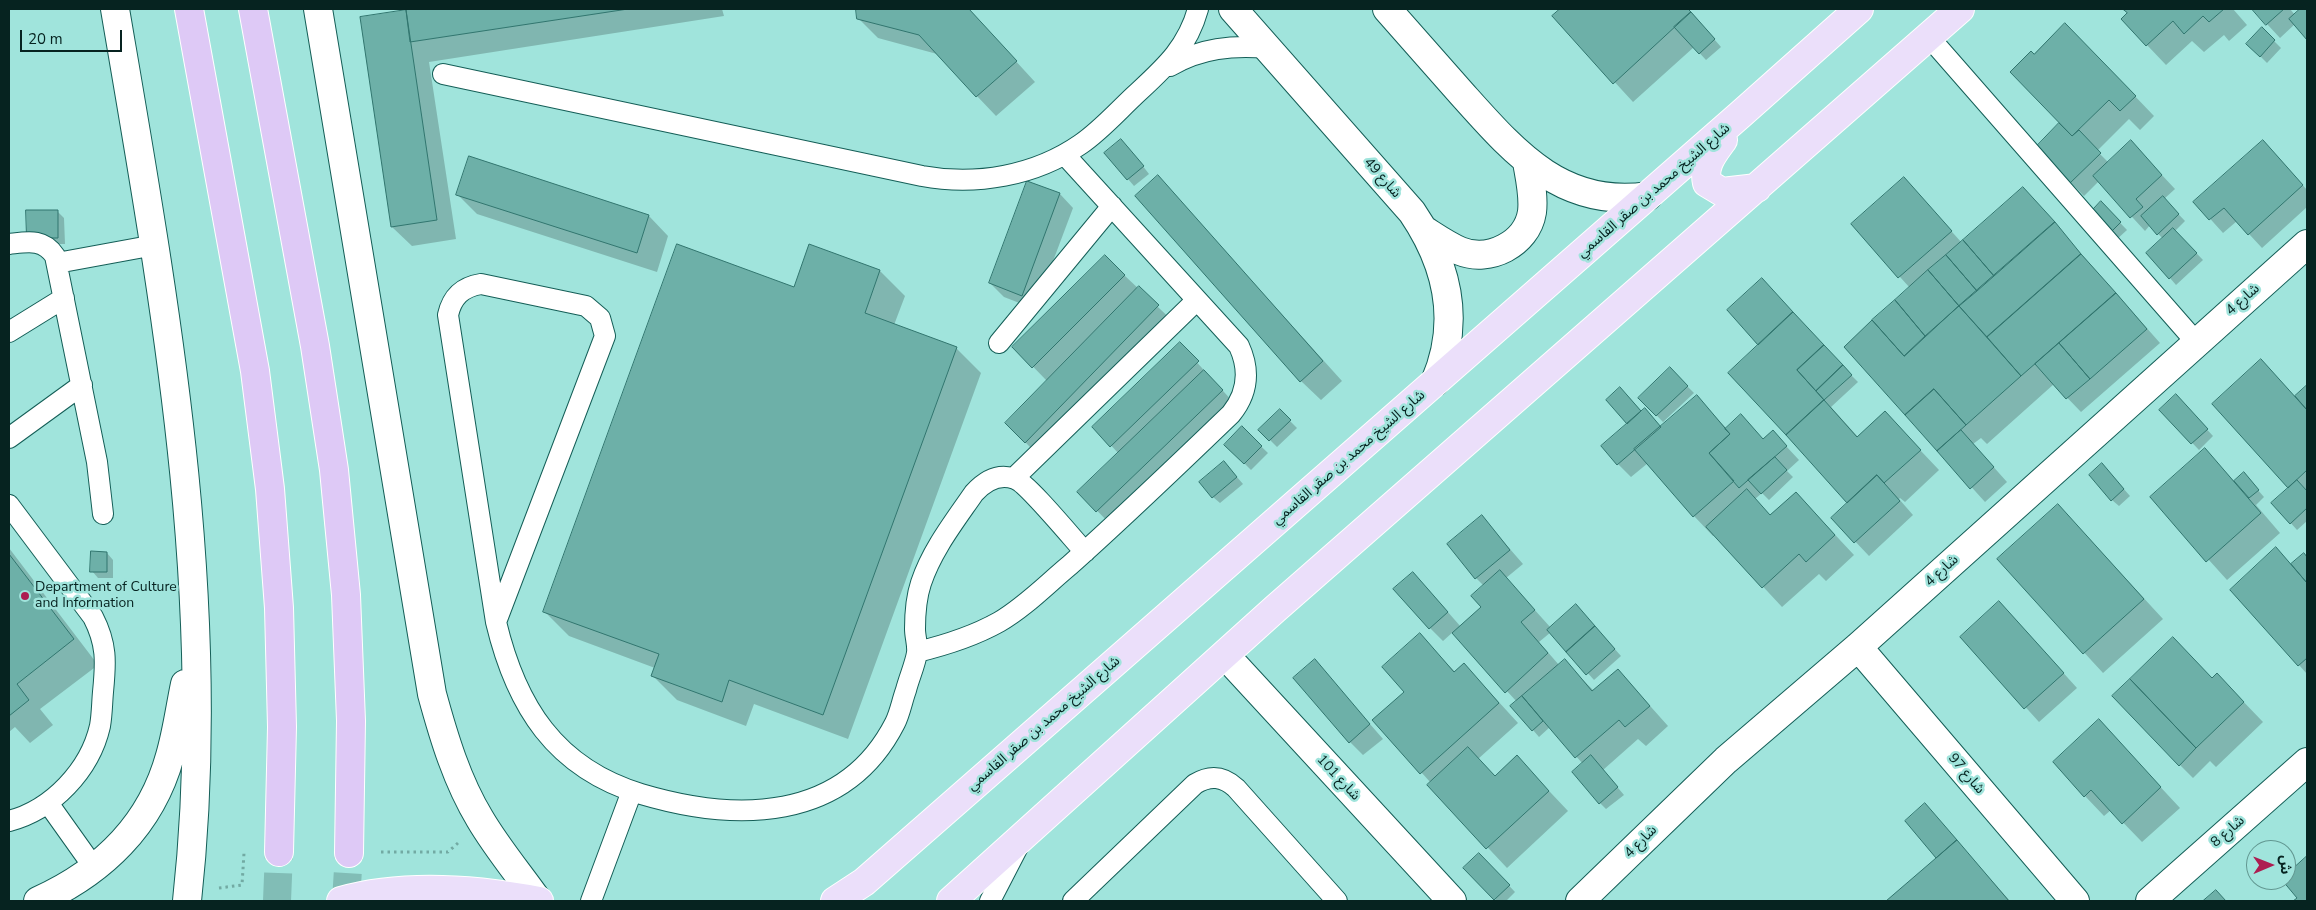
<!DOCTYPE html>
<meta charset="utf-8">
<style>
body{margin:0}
#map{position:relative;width:2316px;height:910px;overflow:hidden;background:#a0e4dc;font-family:"Nunito Sans","Noto Sans Arabic",sans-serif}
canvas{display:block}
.frame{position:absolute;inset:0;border:10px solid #062320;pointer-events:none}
.north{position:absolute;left:2246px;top:840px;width:50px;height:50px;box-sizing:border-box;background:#a0e4dc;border:1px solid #629791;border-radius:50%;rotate:89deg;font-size:14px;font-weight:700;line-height:20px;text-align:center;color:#062320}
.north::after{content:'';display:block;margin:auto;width:18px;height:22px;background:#ad1d51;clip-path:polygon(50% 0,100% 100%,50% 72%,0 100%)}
.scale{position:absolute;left:20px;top:30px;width:102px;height:22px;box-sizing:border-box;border:2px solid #062320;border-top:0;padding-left:6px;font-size:15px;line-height:18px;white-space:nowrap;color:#062320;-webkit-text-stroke:4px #a0e4dc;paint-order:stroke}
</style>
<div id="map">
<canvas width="2316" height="910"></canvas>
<div class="frame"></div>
<div class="north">ش</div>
<div class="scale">20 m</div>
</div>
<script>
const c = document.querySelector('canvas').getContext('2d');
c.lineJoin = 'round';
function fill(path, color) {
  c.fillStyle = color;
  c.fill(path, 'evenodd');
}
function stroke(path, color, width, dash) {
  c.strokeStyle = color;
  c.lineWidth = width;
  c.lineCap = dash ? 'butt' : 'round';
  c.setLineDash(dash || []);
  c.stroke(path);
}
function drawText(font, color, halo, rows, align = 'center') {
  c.font = font + ' "Nunito Sans","Noto Sans Arabic",sans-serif';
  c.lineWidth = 5;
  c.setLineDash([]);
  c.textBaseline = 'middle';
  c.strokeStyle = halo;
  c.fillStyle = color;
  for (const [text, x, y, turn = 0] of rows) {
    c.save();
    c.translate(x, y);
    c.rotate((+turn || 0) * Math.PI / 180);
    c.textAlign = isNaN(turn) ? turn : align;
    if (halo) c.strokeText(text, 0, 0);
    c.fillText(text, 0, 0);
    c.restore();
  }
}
fill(new Path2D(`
 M 421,9 L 722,9 L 724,16 L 429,62 L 456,239 L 412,246 L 392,227 L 361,18 Z
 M 857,9 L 968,9 L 1035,82 L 996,116 L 937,54 L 878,38 L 858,18 Z
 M 1562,9 L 1688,9 L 1721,47 L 1706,60 L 1694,47 L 1633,102 L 1554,16 Z
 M 2125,9 L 2233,9 L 2247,25 L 2229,41 L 2224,35 L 2204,52 L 2192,41 L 2166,65 L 2147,45 Z
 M 2253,9 L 2290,9 L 2295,15 L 2302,9 L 2307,9 L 2307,38 L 2295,24 L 2280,38 Z
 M 2262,29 L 2281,48 L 2267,63 L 2248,44 Z
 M 2085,44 L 2154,116 L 2140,130 L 2129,119 L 2097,151 L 2109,163 L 2131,142 L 2175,189 L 2164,199 L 2185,221 L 2175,231 L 2203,260 L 2176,285 L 2170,278 L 2163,239 L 2150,225 L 2145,231 L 2099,181 L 2084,196 L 2036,148 L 2074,139 L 2074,136 L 2012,72 L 2034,56 Z
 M 1128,147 L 1149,174 L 1134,186 L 1128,179 Z
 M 2276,155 L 2307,190 L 2307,207 L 2262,248 L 2237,221 L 2223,233 L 2195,202 Z
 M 1158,177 L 1342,381 L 1321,400 L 1301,381 Z
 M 1028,182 L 1060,194 L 1073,208 L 1035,309 L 1004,297 L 990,283 Z
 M 2023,188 L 2160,343 L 2081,412 L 2054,384 L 1987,444 L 1981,438 L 1973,444 L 2007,482 L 1985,502 L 1845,347 L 1910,288 L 1853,225 L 1917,193 L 1962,243 Z
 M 458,195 L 649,216 L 668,236 L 657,272 L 477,214 Z
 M 2101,203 L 2127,230 L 2116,240 L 2090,214 Z
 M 57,211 L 64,218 L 65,244 L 34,244 Z
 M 810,245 L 880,271 L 905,296 L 894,325 L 956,348 L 981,373 L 848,739 L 754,704 L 746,726 L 677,700 L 652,675 L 655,668 L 569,636 L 545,612 L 795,288 Z
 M 1105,257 L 1178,326 L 1045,462 L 1006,423 L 1047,381 L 1014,347 Z
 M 1180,344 L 1235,404 L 1111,525 L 1079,492 L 1119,454 L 1094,427 Z
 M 1842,366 L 1858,382 L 1831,407 L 1858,437 L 1885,413 L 1939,470 L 1905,502 L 1900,498 L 1899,499 L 1913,515 L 1869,556 L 1833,518 L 1849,503 L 1730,373 Z
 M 1670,369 L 1694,393 L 1663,422 L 1640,398 Z
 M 2307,387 L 2307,521 L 2297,530 L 2273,503 L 2289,488 L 2213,404 L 2296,397 Z
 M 1627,395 L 1642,412 L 1662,428 L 1697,397 L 1727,429 L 1786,446 L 1799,460 L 1787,471 L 1793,477 L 1769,500 L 1762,493 L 1755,499 L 1771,516 L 1796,493 L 1854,555 L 1826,581 L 1819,574 L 1782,607 L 1715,535 L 1713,536 L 1694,516 L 1648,463 L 1631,477 L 1618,464 L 1629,424 Z
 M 2176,396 L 2213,436 L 2199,450 L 2161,410 Z
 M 1280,411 L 1297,428 L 1277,447 L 1260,430 Z
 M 1242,428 L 1268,453 L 1251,470 L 1226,445 Z
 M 2205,450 L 2235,482 L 2250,481 L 2264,497 L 2256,505 L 2280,533 L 2227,580 L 2152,497 Z
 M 1230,469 L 1243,484 L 1220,503 L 1213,497 Z
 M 2108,471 L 2130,496 L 2119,506 L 2112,500 Z
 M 2058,505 L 2163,619 L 2103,673 L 1998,559 Z
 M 1482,517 L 1523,564 L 1506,578 L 1551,628 L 1582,612 L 1621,656 L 1594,680 L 1551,632 L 1539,642 L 1559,665 L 1564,661 L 1594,691 L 1618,670 L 1668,726 L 1646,746 L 1638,739 L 1603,770 L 1624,795 L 1606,809 L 1600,803 L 1583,764 L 1550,727 L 1539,737 L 1533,730 L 1517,702 L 1453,632 L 1443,641 L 1430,628 L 1426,587 L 1461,627 L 1483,607 L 1484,586 L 1476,578 Z
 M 9,548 L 98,665 L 40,709 L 53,725 L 30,743 L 15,727 L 9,732 Z
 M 2276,549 L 2292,565 L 2304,554 L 2307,558 L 2307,674 L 2232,590 Z
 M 107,553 L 113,560 L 113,578 L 98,578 L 92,571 Z
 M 2012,616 L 2077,688 L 2039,722 L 1962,637 Z
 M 1420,635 L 1455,672 L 1464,664 L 1518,723 L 1478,759 L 1496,777 L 1517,757 L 1568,811 L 1507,868 L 1429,785 L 1431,783 L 1374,720 L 1406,692 Z
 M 1315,661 L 1383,739 L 1363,755 L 1350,742 Z
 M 2212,679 L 2237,695 L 2263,722 L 2216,767 L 2210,761 L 2193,778 L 2180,765 Z
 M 2099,721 L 2180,808 L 2142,842 L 2111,810 L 2104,816 L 2085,796 Z
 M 1963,848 L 2010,901 L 1888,901 L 1938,858 Z
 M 1479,854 L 1515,892 L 1506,901 L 1497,901 L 1465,868 Z
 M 2307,858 L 2307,901 L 2295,901 L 2299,898 L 2284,880 Z`), '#0003');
const building = new Path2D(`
 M 413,9 L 628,9 L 410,42 L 406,10 Z
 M 856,9 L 969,9 L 1017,61 L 976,97 L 919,35 L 857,19 Z
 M 1560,9 L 1688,9 L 1691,12 L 1613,84 L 1552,16 Z
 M 2123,9 L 2224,9 L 2209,22 L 2203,16 L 2184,34 L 2173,21 L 2146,46 L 2121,19 L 2127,13 Z
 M 2252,9 L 2284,9 L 2266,25 Z
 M 2300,9 L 2307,9 L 2307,40 L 2289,19 Z
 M 406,10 L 437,220 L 391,227 L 360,17 Z
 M 1691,12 L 1715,39 L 1699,54 L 1674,27 Z
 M 2065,23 L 2136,96 L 2120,111 L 2109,100 L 2072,136 L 2010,72 L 2031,51 L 2034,54 Z
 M 2262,27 L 2275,40 L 2260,57 L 2246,44 Z
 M 2059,123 L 2072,136 L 2079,130 L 2101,153 L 2069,184 L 2035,148 Z
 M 1121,139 L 1144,166 L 1127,180 L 1104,153 Z
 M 2131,140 L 2162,175 L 2136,199 L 2143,207 L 2130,218 L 2093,176 Z
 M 2263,140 L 2303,185 L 2248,235 L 2224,208 L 2209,220 L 2193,202 Z
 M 469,156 L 649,215 L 637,253 L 456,195 Z
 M 1158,175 L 1323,361 L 1300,382 L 1135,196 Z
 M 1904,177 L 1952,231 L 1898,278 L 1851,224 Z
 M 1027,181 L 1060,193 L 1022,296 L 989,283 Z
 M 2023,187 L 2055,222 L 1994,276 L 1963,240 Z
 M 2163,196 L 2179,214 L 2157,235 L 2141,216 Z
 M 2101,201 L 2121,222 L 2109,234 L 2089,214 Z
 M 26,210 L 58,210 L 58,238 L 27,238 Z
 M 2055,222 L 2081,254 L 1987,337 L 1959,306 Z
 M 2173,228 L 2197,253 L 2169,279 L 2146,253 Z
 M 1963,240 L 1994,276 L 1977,291 L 1946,255 Z
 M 677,244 L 794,287 L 809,244 L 880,270 L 865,313 L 957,347 L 823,715 L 729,680 L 722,702 L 651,676 L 659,654 L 543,612 Z
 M 2081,254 L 2116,293 L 2021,376 L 1987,337 Z
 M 1105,255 L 1125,275 L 1032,368 L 1012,347 Z
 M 1946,255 L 1977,291 L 1959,306 L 1928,270 Z
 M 1928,270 L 1959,306 L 1925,336 L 1895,300 Z
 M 1762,278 L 1793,312 L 1758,345 L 1727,310 Z
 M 1139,286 L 1159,305 L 1025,443 L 1005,423 Z
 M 2116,293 L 2147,329 L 2090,379 L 2059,343 Z
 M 1895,300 L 1925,336 L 1904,356 L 1872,320 Z
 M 1959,306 L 2021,376 L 1966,425 L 1934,389 L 1905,415 L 1844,347 L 1872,320 L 1904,356 Z
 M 1793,312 L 1824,345 L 1797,370 L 1824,400 L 1786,435 L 1728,373 Z
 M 1180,342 L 1199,361 L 1110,447 L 1092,427 Z
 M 2059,343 L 2090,379 L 2066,399 L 2035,364 Z
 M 1824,345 L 1843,365 L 1816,391 L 1797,370 Z
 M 2261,359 L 2307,410 L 2307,470 L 2288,488 L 2212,404 Z
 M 1843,365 L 1852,375 L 1824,400 L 1816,391 Z
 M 1670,367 L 1688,386 L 1656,416 L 1638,398 Z
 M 1204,370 L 1223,390 L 1096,512 L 1077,492 Z
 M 2307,385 L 2307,410 L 2295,396 Z
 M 1620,387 L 1641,411 L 1627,424 L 1606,400 Z
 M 1934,389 L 1966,425 L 1937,451 L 1905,415 Z
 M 2176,394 L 2208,429 L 2191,444 L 2159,410 Z
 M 1697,395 L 1730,434 L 1709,453 L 1734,481 L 1693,517 L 1634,449 Z
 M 1824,400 L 1857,437 L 1885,411 L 1921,450 L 1884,483 L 1877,475 L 1847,503 L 1786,435 Z
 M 1645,408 L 1661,427 L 1617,465 L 1601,446 Z
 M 1280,409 L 1291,420 L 1269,441 L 1258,430 Z
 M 1741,414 L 1763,439 L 1773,430 L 1787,446 L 1739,488 L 1709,453 L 1730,434 L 1725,429 Z
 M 1242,426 L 1262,446 L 1244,464 L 1224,445 Z
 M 1961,430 L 1994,467 L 1970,489 L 1937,451 Z
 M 2205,448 L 2261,513 L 2206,562 L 2150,497 Z
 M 1775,457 L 1787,470 L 1761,494 L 1748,480 Z
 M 1224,461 L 1237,477 L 1212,498 L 1199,482 Z
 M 2102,463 L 2124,489 L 2111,501 L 2089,475 Z
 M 2244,472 L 2259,490 L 2249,498 L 2234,481 Z
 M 1877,475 L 1900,501 L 1854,543 L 1831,518 Z
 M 2297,480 L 2307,491 L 2307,508 L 2290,524 L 2271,503 Z
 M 1747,489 L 1770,515 L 1796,492 L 1835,535 L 1806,562 L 1799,554 L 1762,588 L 1706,527 Z
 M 2058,504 L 2144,599 L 2083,654 L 1997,559 Z
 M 1482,515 L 1510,550 L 1475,579 L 1447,544 Z
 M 2276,547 L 2307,583 L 2307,658 L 2298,666 L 2230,590 Z
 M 91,551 L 107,552 L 107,572 L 90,572 Z
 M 2304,553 L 2307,557 L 2307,583 L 2291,564 Z
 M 9,554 L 74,639 L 17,684 L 29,700 L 9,716 Z
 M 1500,570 L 1535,610 L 1521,622 L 1548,653 L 1505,693 L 1452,633 L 1481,607 L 1471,596 Z
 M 1413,572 L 1448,612 L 1429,629 L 1393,589 Z
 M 1999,601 L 2064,673 L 2024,709 L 1960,637 Z
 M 1576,604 L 1595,626 L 1566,652 L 1547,630 Z
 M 1595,626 L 1615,649 L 1586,675 L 1566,652 Z
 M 1420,633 L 1454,672 L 1464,663 L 1499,703 L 1420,774 L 1372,720 L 1404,692 L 1382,667 Z
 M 2173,637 L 2212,678 L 2217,673 L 2244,702 L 2196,748 L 2130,679 Z
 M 1315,659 L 1370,724 L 1349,743 L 1293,678 Z
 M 1565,659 L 1592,691 L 1618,669 L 1650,706 L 1625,727 L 1619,720 L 1575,758 L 1522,696 Z
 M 2130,679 L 2196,748 L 2179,766 L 2112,696 Z
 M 1522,696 L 1543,721 L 1532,731 L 1510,706 Z
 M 2099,719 L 2161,787 L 2122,824 L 2091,790 L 2084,797 L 2053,762 Z
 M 1468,747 L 1495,776 L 1517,755 L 1549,791 L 1486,849 L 1427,785 Z
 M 1591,755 L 1618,787 L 1599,804 L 1572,772 Z
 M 1925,803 L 1957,840 L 1936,858 L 1905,821 Z
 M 1957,840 L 2009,901 L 1886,901 L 1936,858 Z
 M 1479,853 L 1510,885 L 1494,900 L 1463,868 Z
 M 2307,856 L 2307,901 L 2293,901 L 2297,898 L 2282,880 L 2286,880 L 2286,875 Z
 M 2216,890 L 2226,901 L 2203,901 Z`);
fill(building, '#6db0a8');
stroke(building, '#31756e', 1);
stroke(new Path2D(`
 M 277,901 L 279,852
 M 346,901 L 349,853`), '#81bdb6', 28, [28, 14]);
const lane = new Path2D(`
 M 1929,37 L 2196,342
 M 1170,66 C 1201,48 1232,45 1268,48
 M 443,74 L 922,176 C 976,186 1035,176 1081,144 C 1100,131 1117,112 1134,96 C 1163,69 1187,49 1198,9
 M 9,244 C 27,242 43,238 55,256 L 97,462 L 103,514
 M 57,263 L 155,245
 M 9,332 L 64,298
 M 999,343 L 1112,206
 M 9,438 L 82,385
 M 1014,478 L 1197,300
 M 9,505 L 93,617 C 107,644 106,662 103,692 C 102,703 102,715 100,726 C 90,770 52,810 9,821
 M 496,622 L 605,336 L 600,318 L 586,306 L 481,284 C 462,287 452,297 448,315 L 496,622 C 516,706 555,768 641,794 C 735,822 844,823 895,723 C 900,713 902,701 906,690 C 909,678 915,665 917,653 C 918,645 915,637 915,629 C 915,614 916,598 921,583 C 932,550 954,522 974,493 C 985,481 999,473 1015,479 C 1027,483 1073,539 1085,552
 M 917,652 C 946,645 974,636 999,622 C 1025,607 1047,584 1070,565 C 1125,516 1178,465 1231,414 C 1248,393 1250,370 1239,346 L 1065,155
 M 48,803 L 95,869
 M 591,901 L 632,791
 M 990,901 L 1019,845
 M 1073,901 L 1195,784 C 1210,775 1223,776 1236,788 L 1337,901`);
const street = new Path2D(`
 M 1233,9 L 1412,212 C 1448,265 1461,322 1435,382
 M 1387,9 C 1412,37 1437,66 1462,94 C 1514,152 1562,209 1648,196
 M 1424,230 C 1435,237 1448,246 1460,251 C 1489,263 1527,244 1532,212 C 1534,196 1530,179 1527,162
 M 1858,647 L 2075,901
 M 1225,655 L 1452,901
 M 1580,901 L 1726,760 L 1858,647 L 2307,244
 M 2150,901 L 2307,762`);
const secondary = new Path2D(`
 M 115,9 C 165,303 220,602 187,901
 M 318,9 L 432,694 C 444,738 457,781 480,819 C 497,848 519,874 538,901
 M 38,901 C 102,872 151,825 170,756 C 177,732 180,708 185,684`);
const primary = new Path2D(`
 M 1723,140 C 1713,154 1703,165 1707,183 L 1722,192 L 1757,188
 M 341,901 C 404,883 475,889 539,901
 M 835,901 L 864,882 L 1741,114 L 1859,9
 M 951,901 L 1275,609 L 1960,9`);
const highway = new Path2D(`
 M 189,9 L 255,371 L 270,489 L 279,608 L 282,727 L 279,852
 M 253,9 L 315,346 L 334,470 L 346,595 L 351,721 L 349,853`);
stroke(lane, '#145e57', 22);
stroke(street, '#145e57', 30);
stroke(secondary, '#145e57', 30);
stroke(primary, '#fff', 30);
stroke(highway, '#fff', 30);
stroke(new Path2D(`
 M 381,852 L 448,852 L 458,843
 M 219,888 L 242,885 L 244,853 L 247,853`), '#72aaa3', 3, [2.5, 4]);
stroke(lane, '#fff', 20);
stroke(street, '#fff', 28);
stroke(secondary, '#fff', 28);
stroke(primary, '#ebdffa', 28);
stroke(highway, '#dec9f6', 28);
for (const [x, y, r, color] of [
 [25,596,5,"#ad1d51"]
]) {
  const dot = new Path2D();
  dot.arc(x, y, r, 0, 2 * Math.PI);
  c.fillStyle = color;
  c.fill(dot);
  stroke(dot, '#a0e4dc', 2);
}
drawText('14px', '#062320', '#a0e4dc', [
 ["شارع 49",1382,178,49],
 ["شارع الشيخ محمد بن صقر القاسمي",1654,191,-41],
 ["شارع 4",2243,300,-41],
 ["شارع الشيخ محمد بن صقر القاسمي",1349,458,-41],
 ["شارع 4",1942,571,-42],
 ["شارع الشيخ محمد بن صقر القاسمي",1044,724,-41],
 ["شارع 97",1966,774,50],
 ["شارع 101",1338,778,47],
 ["شارع 8",2228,832,-41],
 ["شارع 4",1641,842,-45]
]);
drawText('14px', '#062320', '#a0e4dc', [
 ["Department of Culture",35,588],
 ["and Information",35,604]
], 'left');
</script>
